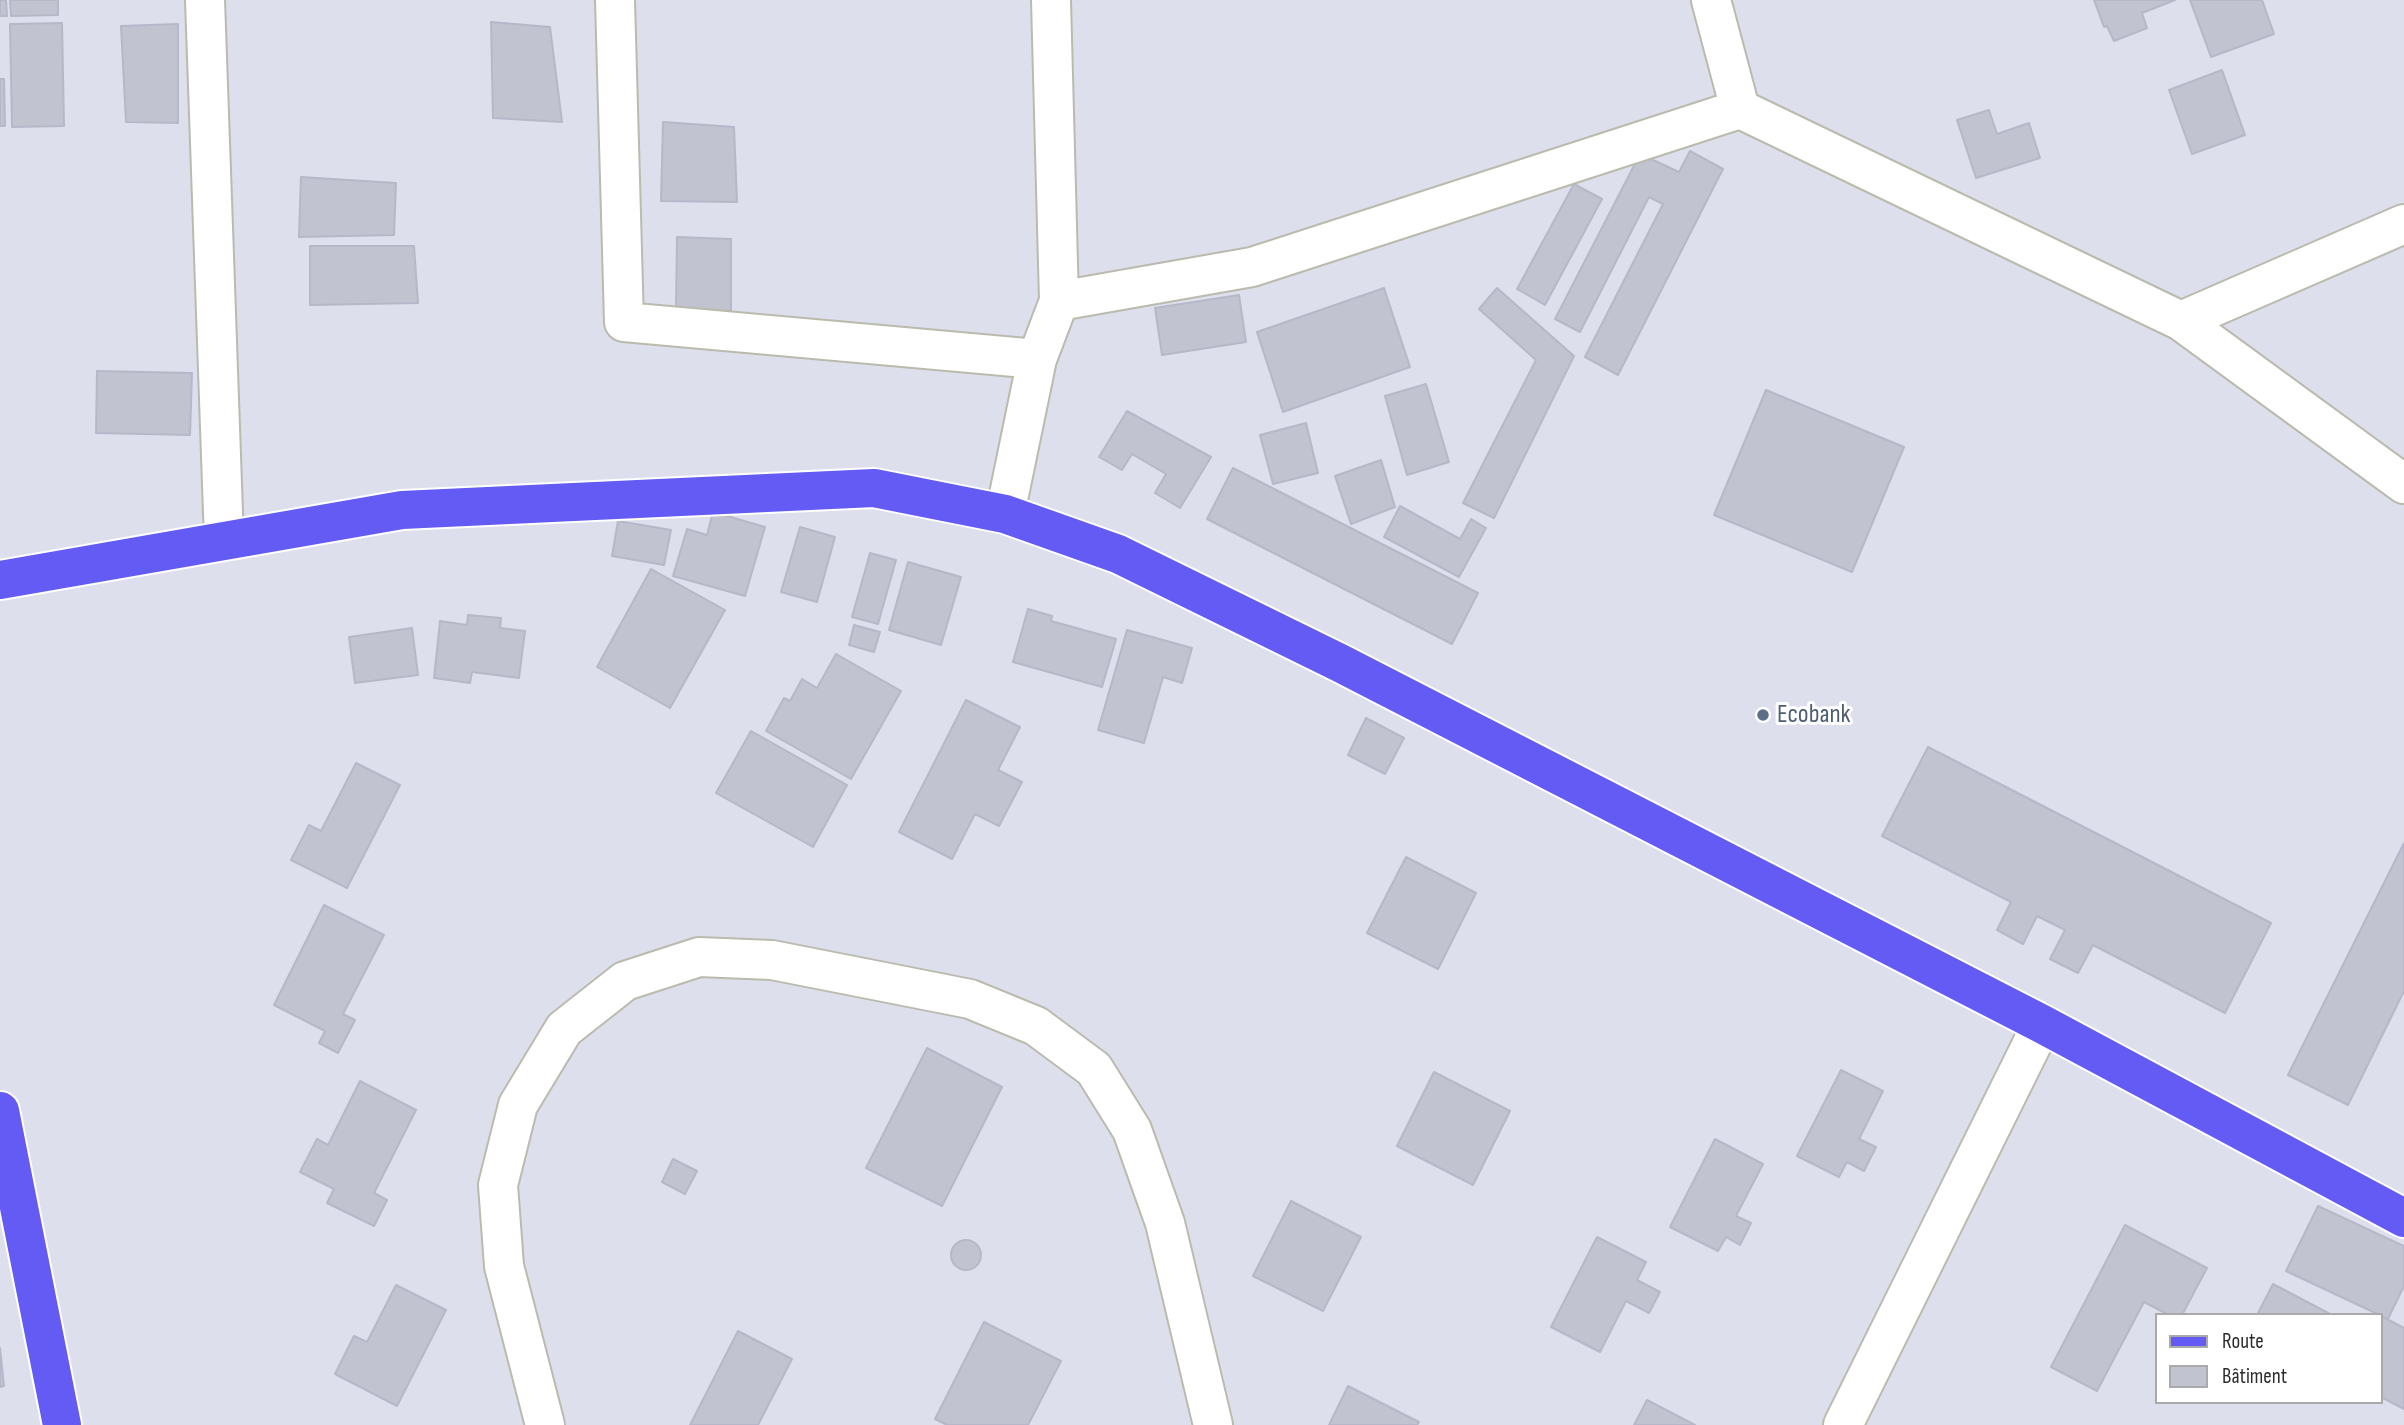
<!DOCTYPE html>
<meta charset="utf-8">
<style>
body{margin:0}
#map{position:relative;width:2404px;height:1425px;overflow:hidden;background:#dddfed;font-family:"Sofia Sans Condensed",sans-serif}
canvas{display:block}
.legend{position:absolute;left:2155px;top:1313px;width:228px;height:91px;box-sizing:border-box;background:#fff;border:2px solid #aaa;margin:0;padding:9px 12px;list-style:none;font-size:21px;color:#2b2b2b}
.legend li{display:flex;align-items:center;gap:14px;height:35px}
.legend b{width:35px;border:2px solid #aaa}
</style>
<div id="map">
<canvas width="2404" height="1425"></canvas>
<ul class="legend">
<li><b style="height:9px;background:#635bf4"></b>Route</li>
<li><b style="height:19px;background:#c1c3d0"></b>Bâtiment</li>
</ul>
</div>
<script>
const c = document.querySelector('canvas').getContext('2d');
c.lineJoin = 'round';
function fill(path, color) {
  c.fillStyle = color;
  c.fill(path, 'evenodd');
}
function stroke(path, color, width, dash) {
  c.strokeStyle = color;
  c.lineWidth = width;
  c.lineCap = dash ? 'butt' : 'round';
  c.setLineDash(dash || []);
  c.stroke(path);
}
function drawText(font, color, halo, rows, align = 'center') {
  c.font = font + ' "Sofia Sans Condensed",sans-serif';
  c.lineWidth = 6;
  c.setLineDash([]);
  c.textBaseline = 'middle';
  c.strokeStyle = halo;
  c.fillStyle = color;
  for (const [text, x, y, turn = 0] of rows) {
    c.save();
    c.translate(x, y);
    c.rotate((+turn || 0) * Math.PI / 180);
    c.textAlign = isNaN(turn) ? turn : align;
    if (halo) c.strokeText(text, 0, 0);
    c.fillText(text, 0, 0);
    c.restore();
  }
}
const building = new Path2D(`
 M 0,0 L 6,0 L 7,16 L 0,16 Z
 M 10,0 L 58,0 L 58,15 L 11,16 Z
 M 2094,0 L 2175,0 L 2142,13 L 2147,28 L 2114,41 L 2107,26 L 2104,27 Z
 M 2190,0 L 2262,0 L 2274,34 L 2211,57 Z
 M 491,22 L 550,27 L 562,122 L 493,118 Z
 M 62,23 L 64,126 L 12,127 L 10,24 Z
 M 178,24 L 178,123 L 126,122 L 121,26 Z
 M 2222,70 L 2245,135 L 2192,154 L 2169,90 Z
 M 0,79 L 4,79 L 5,126 L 0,126 Z
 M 1989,110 L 1997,134 L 2029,123 L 2040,158 L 1976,178 L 1957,120 Z
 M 663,122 L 734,127 L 737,202 L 661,201 Z
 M 1690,151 L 1723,169 L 1618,375 L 1585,357 L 1663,204 L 1649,197 L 1580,332 L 1555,319 L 1640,154 L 1679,172 Z
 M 301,177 L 396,183 L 394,235 L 299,237 Z
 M 1574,184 L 1602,199 L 1545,305 L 1517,289 Z
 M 677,237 L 731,239 L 731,311 L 676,309 Z
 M 310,246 L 414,246 L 418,303 L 310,305 Z
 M 1384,288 L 1410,367 L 1283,412 L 1257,332 Z
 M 1497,288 L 1574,356 L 1494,518 L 1463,503 L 1536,360 L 1479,309 Z
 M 1239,295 L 1246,342 L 1162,355 L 1155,308 Z
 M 97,371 L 192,373 L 190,435 L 96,433 Z
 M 1426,384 L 1449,462 L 1407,475 L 1385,396 Z
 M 1766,390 L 1904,447 L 1852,572 L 1714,515 Z
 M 1127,411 L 1211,457 L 1180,508 L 1155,493 L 1166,474 L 1132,454 L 1122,470 L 1099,457 Z
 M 1306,423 L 1318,473 L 1273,484 L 1260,435 Z
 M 1381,460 L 1395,507 L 1351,524 L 1335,476 Z
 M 1233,468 L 1478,593 L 1452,644 L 1207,519 Z
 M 1400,506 L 1460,539 L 1471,519 L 1486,528 L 1459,577 L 1384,537 Z
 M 713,512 L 765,527 L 745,596 L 673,576 L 687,529 L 707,535 Z
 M 618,521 L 671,530 L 664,565 L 612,556 Z
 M 800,527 L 835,537 L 817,602 L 781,592 Z
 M 870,553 L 896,560 L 878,624 L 852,617 Z
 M 908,562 L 961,577 L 941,645 L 889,630 Z
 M 651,569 L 725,610 L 670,708 L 597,667 Z
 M 1028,609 L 1052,616 L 1051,621 L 1116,639 L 1102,687 L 1013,662 Z
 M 468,615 L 501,618 L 500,628 L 525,631 L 519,678 L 472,672 L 470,683 L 434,678 L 440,621 L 467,625 Z
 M 854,625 L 880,632 L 874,652 L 849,645 Z
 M 412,628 L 418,675 L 355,683 L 349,637 Z
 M 1127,630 L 1192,648 L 1182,683 L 1163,677 L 1144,743 L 1098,730 Z
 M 836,654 L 901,691 L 851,779 L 766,731 L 784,698 L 790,701 L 802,679 L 817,688 Z
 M 966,700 L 1020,727 L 998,770 L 1022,782 L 999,826 L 975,814 L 952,859 L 899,832 Z
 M 1366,718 L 1404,738 L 1385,774 L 1348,755 Z
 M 751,731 L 847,785 L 813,847 L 716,793 Z
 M 1928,747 L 2271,923 L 2225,1013 L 2093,945 L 2078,973 L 2050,959 L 2065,930 L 2037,916 L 2023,944 L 1997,930 L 2011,902 L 1882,836 Z
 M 356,763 L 400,785 L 347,888 L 291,860 L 309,825 L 321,831 Z
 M 2404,843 L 2404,991 L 2348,1105 L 2288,1075 Z
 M 1406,857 L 1476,893 L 1438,969 L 1367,933 Z
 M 324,905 L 384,935 L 343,1014 L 355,1020 L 338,1053 L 319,1043 L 325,1031 L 274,1005 Z
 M 927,1048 L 1002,1087 L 942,1206 L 866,1168 Z
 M 1841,1070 L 1883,1091 L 1859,1139 L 1876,1147 L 1864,1171 L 1847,1162 L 1839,1177 L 1797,1156 Z
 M 1434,1072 L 1510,1111 L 1473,1185 L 1397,1146 Z
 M 360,1081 L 416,1110 L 374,1193 L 387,1200 L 374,1226 L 327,1203 L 334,1189 L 300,1172 L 317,1139 L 328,1145 Z
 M 1715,1139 L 1763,1164 L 1736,1216 L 1751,1223 L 1740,1245 L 1726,1237 L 1718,1251 L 1670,1227 Z
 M 673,1159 L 697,1171 L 685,1194 L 662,1182 Z
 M 1291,1201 L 1361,1237 L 1323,1311 L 1253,1276 Z
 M 2318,1206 L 2404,1246 L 2404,1286 L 2388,1319 L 2286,1271 Z
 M 2125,1225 L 2207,1268 L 2182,1315 L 2169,1315 L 2144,1302 L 2097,1391 L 2051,1367 Z
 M 1597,1237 L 1646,1262 L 1637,1280 L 1660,1292 L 1649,1313 L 1626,1301 L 1600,1352 L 1551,1327 Z
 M951 1255a15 15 0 1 1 30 0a15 15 0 1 1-30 0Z
 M 2273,1284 L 2332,1315 L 2257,1315 Z
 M 396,1285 L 446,1310 L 397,1406 L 335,1374 L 354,1336 L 367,1342 Z
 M 2381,1316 L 2404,1328 L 2404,1409 L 2381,1397 Z
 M 984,1322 L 1061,1361 L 1028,1425 L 947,1425 L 935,1419 Z
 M 738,1331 L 792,1359 L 758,1425 L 690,1425 Z
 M 0,1348 L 4,1386 L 0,1387 Z
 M 1348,1386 L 1419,1422 L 1417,1425 L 1329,1425 Z
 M 1647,1400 L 1695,1425 L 1634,1425 Z`);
fill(building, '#c1c3d0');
stroke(building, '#b6b8c9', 2);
const minor = new Path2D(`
 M 205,0 L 224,541
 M 615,0 L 624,322 L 1037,359
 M 1711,0 L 1740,109
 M 1059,301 L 1252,267 L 1740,109 L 2181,321 L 2404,484
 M 2181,321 L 2404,224
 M 1005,514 L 1037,359 L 1059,301 L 1051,0
 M 545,1425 L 504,1266 L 498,1185 L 518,1105 L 564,1029 L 625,981 L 699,957 L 772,960 L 970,999 L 1036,1026 L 1094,1069 L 1132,1130 L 1165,1223 L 1213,1425
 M 1843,1425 L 2042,1024`);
const major = new Path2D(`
 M 0,580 L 402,510 L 874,488 L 1005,514 L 1118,554 L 1340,663 L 2042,1024 L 2404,1218
 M 0,1111 L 62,1425`);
stroke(minor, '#babbad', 42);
stroke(major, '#fff', 42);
stroke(minor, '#fff', 38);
stroke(major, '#635bf4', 38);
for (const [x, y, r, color] of [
 [1763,715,7,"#5c6f8a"]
]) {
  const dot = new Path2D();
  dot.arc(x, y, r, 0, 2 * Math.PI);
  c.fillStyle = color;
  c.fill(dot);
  stroke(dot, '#fff', 2.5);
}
drawText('26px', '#4e5e75', '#fff', [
 ["Ecobank",1777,715]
], 'left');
</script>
